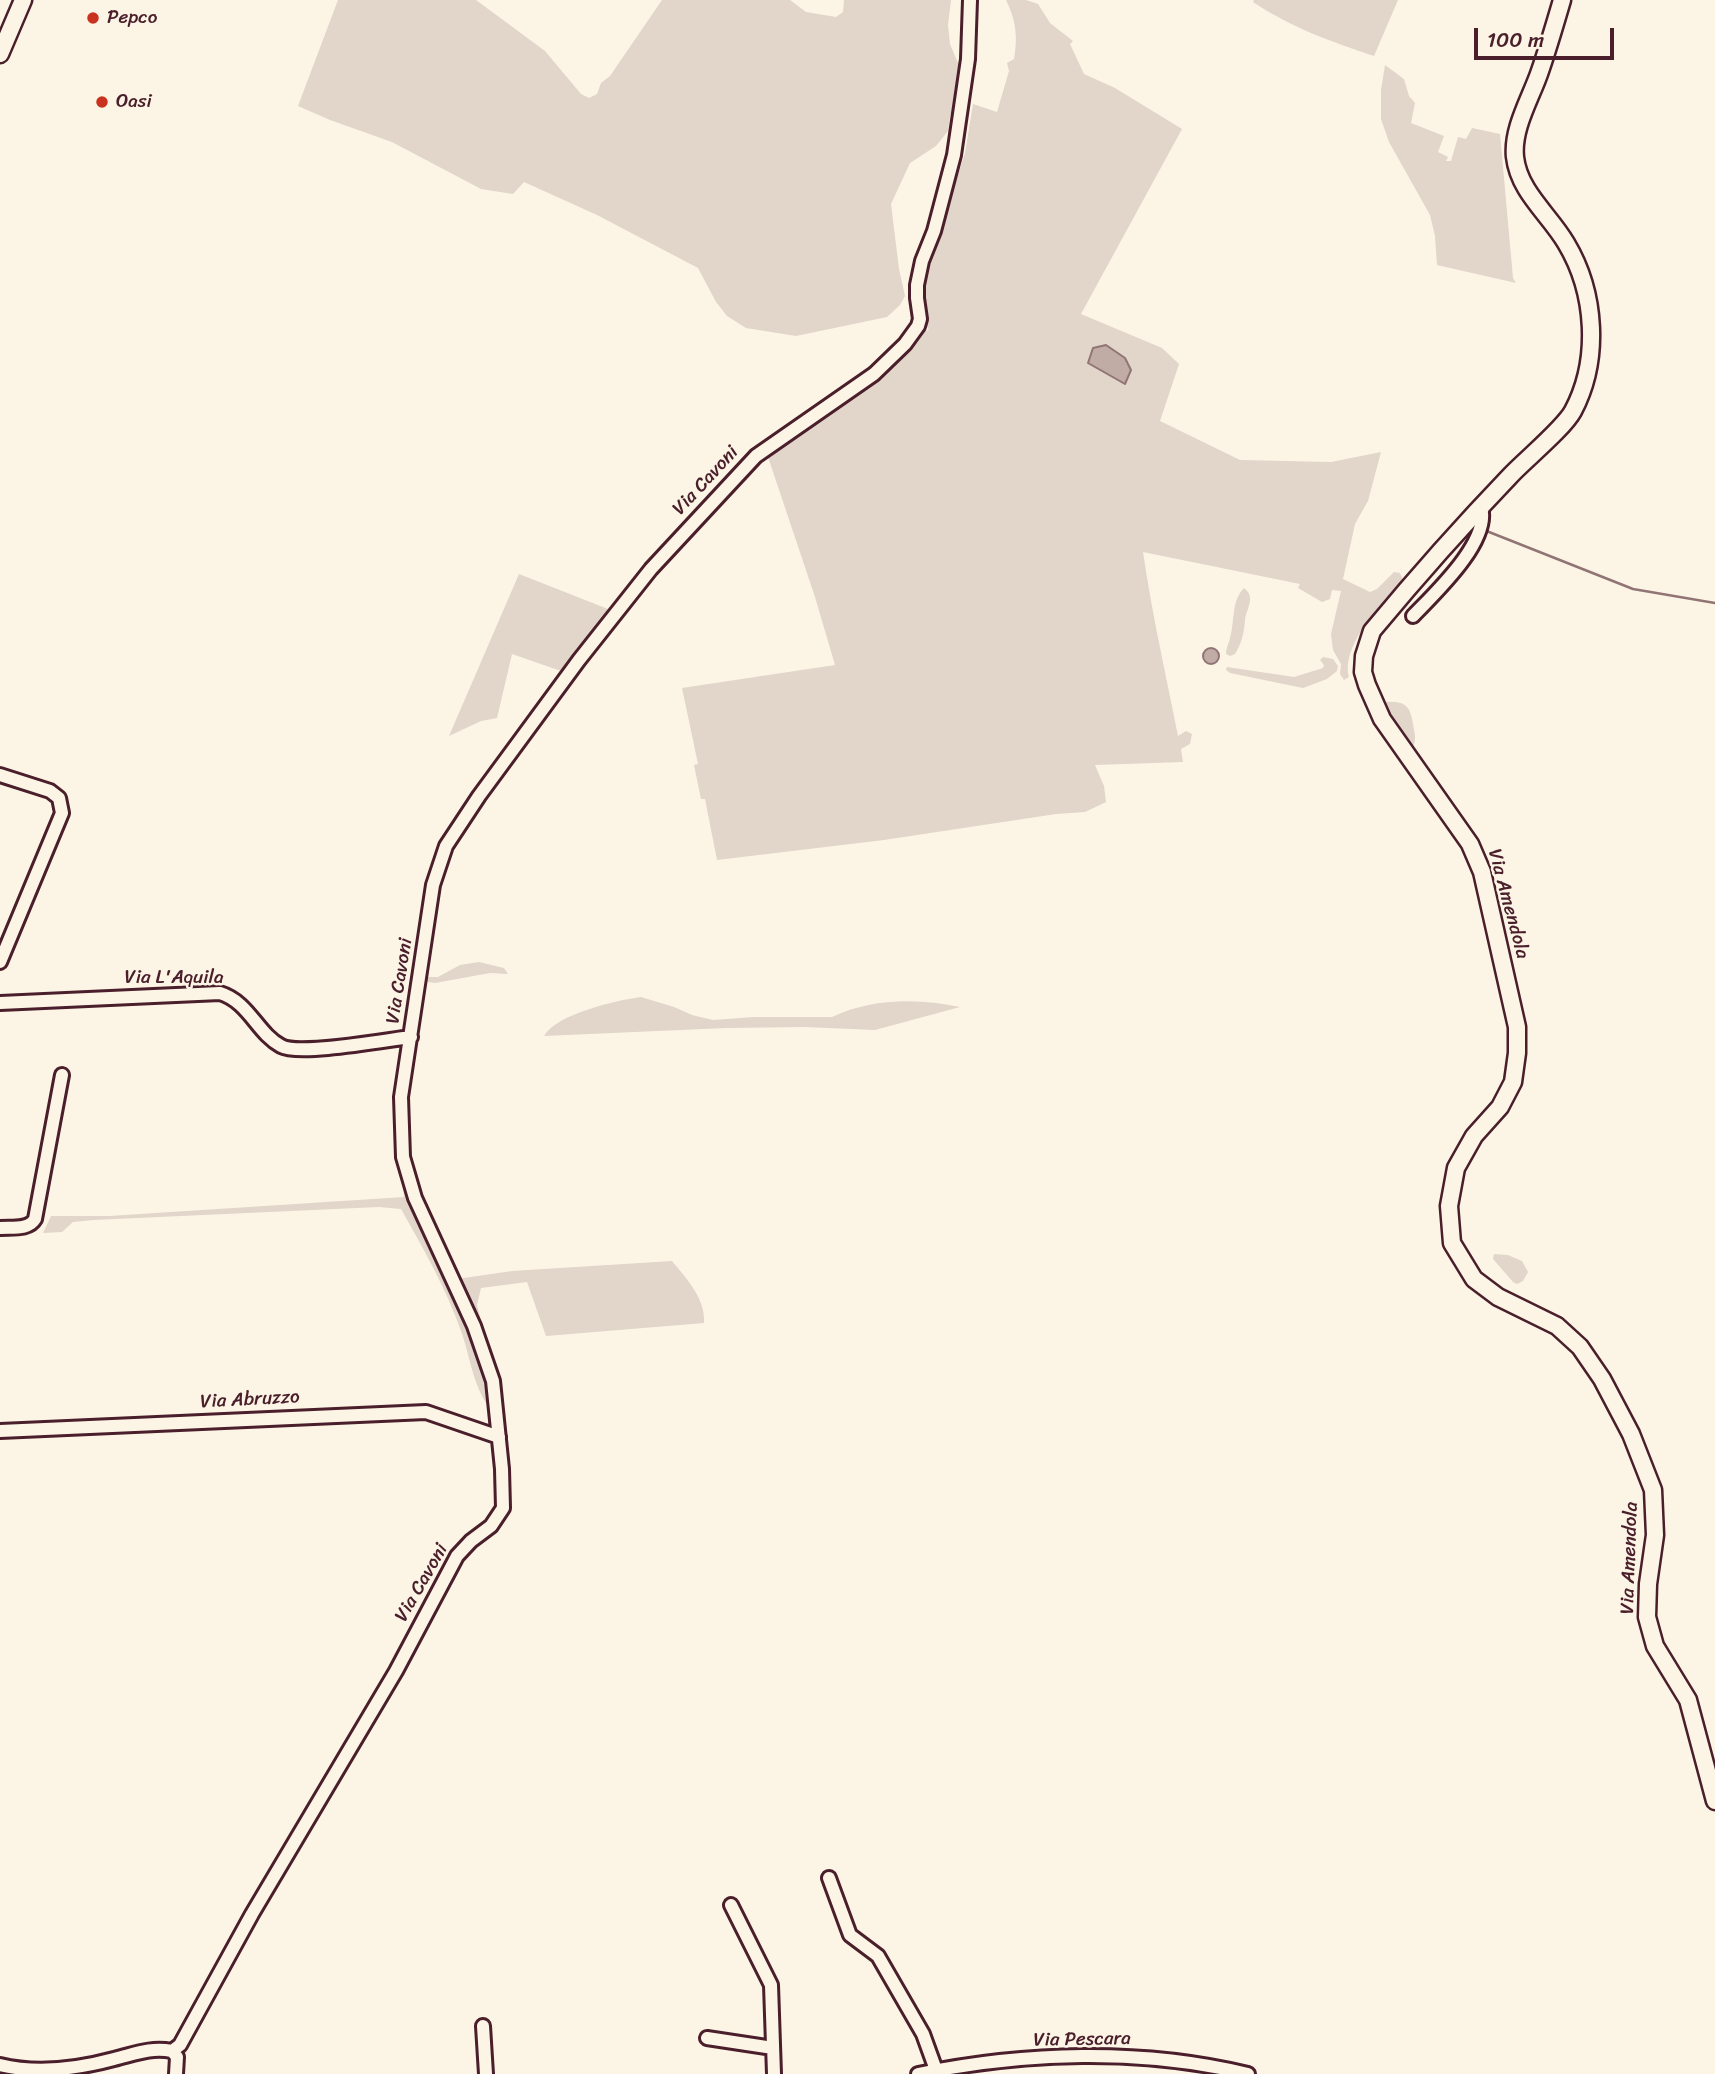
<!DOCTYPE html>
<style>
body{margin:0}
#map{position:relative;width:1715px;height:2074px;overflow:hidden;background:#fcf5e5;font-family:Sriracha,sans-serif}
canvas{display:block}
.scale{position:absolute;left:1474px;top:28px;width:140px;height:32px;box-sizing:border-box;border:4px solid #4a1f2b;border-top:0;padding-left:9px;font-size:21px;line-height:24px;white-space:nowrap;color:#4a1f2b;-webkit-text-stroke:5px #fcf5e5;paint-order:stroke}
</style>
<div id="map">
<canvas width="1715" height="2074"></canvas>
<div class="scale">100 m</div>
</div>
<script>
const c = document.querySelector('canvas').getContext('2d');
c.lineJoin = 'round';
function fill(path, color) {
  c.fillStyle = color;
  c.fill(path, 'evenodd');
}
function stroke(path, color, width, dash) {
  c.strokeStyle = color;
  c.lineWidth = width;
  c.lineCap = dash ? 'butt' : 'round';
  c.setLineDash(dash || []);
  c.stroke(path);
}
function drawText(font, color, halo, rows, align = 'center') {
  c.font = font + ' Sriracha,sans-serif';
  c.lineWidth = 5;
  c.setLineDash([]);
  c.textBaseline = 'middle';
  c.strokeStyle = halo;
  c.fillStyle = color;
  for (const [text, x, y, turn = 0] of rows) {
    c.save();
    c.translate(x, y);
    c.rotate((+turn || 0) * Math.PI / 180);
    c.textAlign = isNaN(turn) ? turn : align;
    if (halo) c.strokeText(text, 0, 0);
    c.fillText(text, 0, 0);
    c.restore();
  }
}
fill(new Path2D(`
 M 338,0 L 476,0 L 545,51 L 581,94 L 589,98 L 597,94 L 601,83 L 610,76 L 662,0 L 790,0 L 806,12 L 836,17 L 843,12 L 844,0 L 951,0 L 948,25 L 950,44 L 960,68 L 956,104 L 950,116 L 948,131 L 936,146 L 910,163 L 891,204 L 899,269 L 905,296 L 900,305 L 887,317 L 796,336 L 746,328 L 727,316 L 716,302 L 698,268 L 597,215 L 524,182 L 513,194 L 481,189 L 392,142 L 330,120 L 298,106 Z
 M 1006,0 L 1026,0 L 1038,4 L 1050,23 L 1073,41 L 1070,44 L 1084,74 L 1115,88 L 1182,129 L 1081,314 L 1162,348 L 1179,364 L 1160,421 L 1240,460 L 1331,462 L 1381,452 L 1368,501 L 1355,524 L 1343,579 L 1370,592 L 1377,589 L 1394,572 L 1400,573 L 1403,580 C 1383,603 1341,644 1349,677 L 1344,680 L 1340,674 L 1341,664 L 1333,650 L 1331,634 L 1341,591 L 1332,590 L 1330,599 L 1322,602 L 1298,588 L 1300,584 L 1143,552 C 1152,614 1166,675 1178,736 L 1186,731 L 1192,734 L 1190,744 L 1181,749 L 1183,762 L 1095,765 L 1104,786 L 1106,802 L 1085,812 L 1056,814 L 884,840 L 717,860 L 705,799 L 701,799 L 694,765 L 698,764 L 682,688 L 835,665 L 815,597 L 766,451 L 853,393 L 915,333 L 929,330 L 924,321 L 920,282 L 939,234 L 965,153 L 973,104 L 997,112 L 1009,71 L 1007,63 L 1014,59 C 1018,37 1016,20 1006,0 Z
 M 1254,0 L 1398,0 L 1374,56 C 1330,41 1292,28 1253,2 Z
 M 1385,65 L 1404,79 L 1409,96 L 1415,103 L 1411,123 L 1444,136 L 1438,152 L 1448,157 L 1446,161 L 1451,161 L 1458,137 L 1466,139 L 1472,128 L 1500,134 L 1513,278 L 1516,283 L 1437,265 L 1435,236 L 1430,215 L 1389,142 L 1381,119 L 1381,90 Z
 M 519,574 L 613,611 L 550,693 L 531,712 L 561,671 L 512,654 L 497,718 L 481,721 L 449,736 Z
 M 1244,588 C 1256,597 1247,607 1245,620 C 1244,633 1242,642 1235,654 L 1230,656 L 1226,654 C 1226,647 1229,644 1230,638 C 1235,621 1231,601 1244,588 Z
 M 1323,657 L 1333,659 L 1338,666 L 1337,671 L 1327,679 L 1303,688 L 1230,673 L 1226,670 L 1227,667 L 1294,677 L 1323,668 L 1324,665 L 1320,660 Z
 M 1383,702 C 1404,701 1410,704 1413,724 C 1415,736 1417,740 1411,751 L 1384,714 Z
 M 479,962 L 504,968 L 508,974 L 490,973 L 435,983 L 421,981 L 426,977 L 438,977 L 460,965 Z
 M 641,997 L 674,1007 L 692,1015 L 713,1020 L 754,1017 L 832,1017 C 871,998 919,998 960,1007 L 875,1030 L 805,1027 L 726,1028 L 544,1036 C 556,1014 618,1000 641,997 Z
 M 403,1187 C 435,1254 481,1332 489,1407 C 473,1386 470,1356 461,1331 C 446,1288 423,1248 401,1209 L 379,1207 L 93,1220 L 73,1222 L 62,1232 L 43,1233 L 51,1216 L 109,1216 L 404,1197 Z
 M 1494,1254 L 1508,1255 L 1522,1261 L 1528,1272 L 1523,1281 L 1517,1284 L 1513,1282 L 1493,1259 Z
 M 672,1261 C 686,1278 706,1299 704,1323 L 546,1336 L 527,1282 L 481,1288 L 477,1305 L 486,1341 L 481,1342 L 457,1279 L 512,1271 Z`), '#e2d5ca');
const water = new Path2D(`
 M 1106,345 L 1125,358 L 1131,370 L 1125,384 L 1088,363 L 1093,348 Z
 M1203 656a8 8 0 1 1 16 0a8 8 0 1 1-16 0Z`);
fill(water, '#c0aca5');
stroke(water, '#917474', 2);
stroke(new Path2D(`
 M 1484,530 L 1633,589 L 1715,603`), '#917474', 2.5);
const minor = new Path2D(`
 M 1413,616 C 1435,593 1491,541 1481,507
 M 0,775 L 50,791 L 59,798 L 62,813 L 0,962
 M 0,1003 L 220,993 C 249,1002 257,1033 281,1046 C 299,1056 386,1040 411,1037
 M 0,1228 C 12,1227 29,1230 35,1219 L 62,1075
 M 0,1431 L 426,1412 L 499,1437
 M 829,1878 L 850,1935 L 878,1956 L 923,2034 L 936,2070
 M 731,1905 L 771,1985 L 774,2074
 M 483,2026 L 486,2074
 M 707,2038 L 773,2048
 M 172,2051 L 180,2045 L 252,1914 L 396,1671 L 457,1556 L 471,1541 L 491,1526 L 503,1508 L 502,1469 L 493,1381 L 474,1326 L 415,1198 L 403,1157 L 401,1097 L 433,885 L 446,846 L 479,796 L 579,660 L 651,569 L 756,456 L 874,374 L 905,344 L 918,326 L 920,319 L 917,298 L 917,285 L 922,261 L 934,231 L 954,155 L 968,59 L 970,0
 M 172,2051 L 177,2057 L 176,2074
 M 0,2065 C 37,2074 77,2069 114,2059 C 135,2054 150,2047 172,2051
 M 918,2074 C 1024,2052 1141,2048 1248,2074`);
const major = new Path2D(`
 M 1562,0 C 1555,24 1548,48 1540,71 C 1531,98 1512,128 1515,157 C 1519,192 1549,214 1566,243 C 1596,293 1600,360 1573,411 C 1564,428 1525,460 1510,476 C 1462,526 1416,578 1372,631 L 1364,656 L 1363,672 L 1367,685 L 1382,719 L 1470,844 L 1482,872 L 1517,1027 L 1517,1053 L 1513,1082 L 1500,1107 L 1474,1136 L 1456,1168 L 1449,1206 L 1452,1243 L 1474,1279 L 1498,1297 L 1557,1326 L 1580,1347 L 1602,1379 L 1631,1434 L 1653,1490 L 1655,1535 L 1648,1584 L 1647,1617 L 1655,1646 L 1688,1700 L 1715,1801
 M 0,54 L 23,0`);
stroke(minor, '#4a1f2b', 18);
stroke(major, '#4a1f2b', 21);
stroke(minor, '#fcf5e5', 12);
stroke(major, '#fcf5e5', 16);
for (const [x, y, r, color] of [
 [93,18,7,"#c8321e"],
 [102,102,7,"#c8321e"]
]) {
  const dot = new Path2D();
  dot.arc(x, y, r, 0, 2 * Math.PI);
  c.fillStyle = color;
  c.fill(dot);
  stroke(dot, '#fcf5e5', 2.5);
}
drawText('19px', '#4a1f2b', '#fcf5e5', [
 ["Pepco",107,18],
 ["Oasi",116,102]
], 'left');
drawText('19px', '#4a1f2b', '#fcf5e5', [
 ["Via Cavoni",706,481,-47],
 ["Via Amendola",1508,904,75],
 ["Via L'Aquila",174,978],
 ["Via Cavoni",400,981,-81],
 ["Via Abruzzo",250,1400,-3],
 ["Via Amendola",1630,1558,-88],
 ["Via Cavoni",422,1583,-60],
 ["Via Pescara",1082,2040,-1]
]);
</script>
